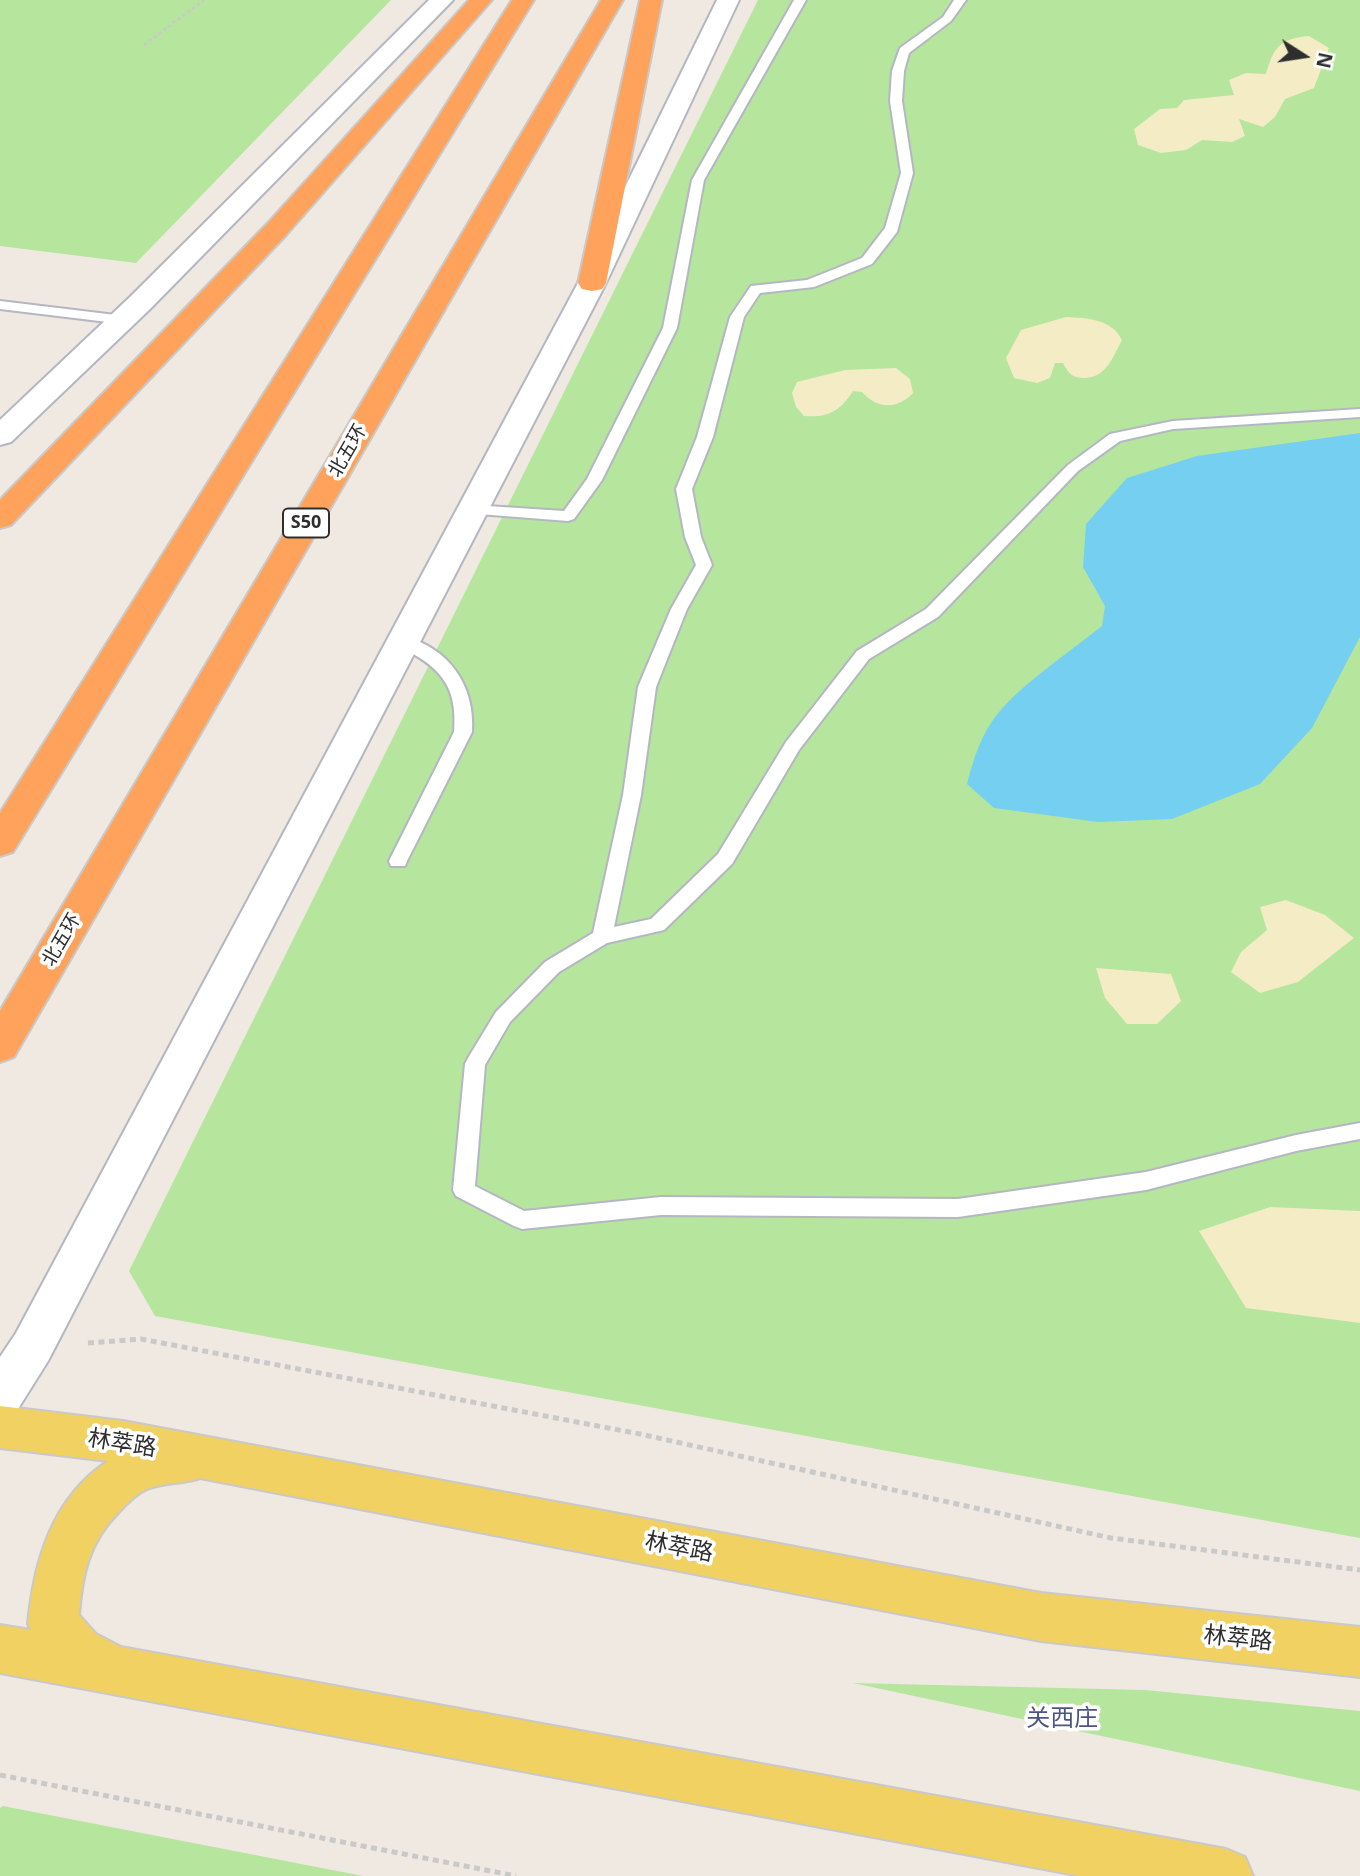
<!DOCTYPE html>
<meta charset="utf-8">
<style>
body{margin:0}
#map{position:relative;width:1360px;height:1876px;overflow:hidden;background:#efe9e1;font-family:"Open Sans",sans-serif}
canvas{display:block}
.north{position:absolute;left:1269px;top:21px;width:70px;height:70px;-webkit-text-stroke:5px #fff;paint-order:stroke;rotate:102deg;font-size:19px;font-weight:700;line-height:28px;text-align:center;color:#2e2e2e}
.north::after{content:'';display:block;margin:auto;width:24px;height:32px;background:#2e2e2e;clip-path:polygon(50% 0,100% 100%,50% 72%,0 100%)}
</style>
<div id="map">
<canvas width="1360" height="1876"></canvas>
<div class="north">N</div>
</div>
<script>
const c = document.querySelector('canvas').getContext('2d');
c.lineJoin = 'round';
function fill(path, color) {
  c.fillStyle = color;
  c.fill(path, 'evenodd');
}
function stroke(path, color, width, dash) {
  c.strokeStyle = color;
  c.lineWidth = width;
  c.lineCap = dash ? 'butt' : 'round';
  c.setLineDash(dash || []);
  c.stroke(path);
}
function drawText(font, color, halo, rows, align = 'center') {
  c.font = font + ' "Open Sans","Noto Sans SC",sans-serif';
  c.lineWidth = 7;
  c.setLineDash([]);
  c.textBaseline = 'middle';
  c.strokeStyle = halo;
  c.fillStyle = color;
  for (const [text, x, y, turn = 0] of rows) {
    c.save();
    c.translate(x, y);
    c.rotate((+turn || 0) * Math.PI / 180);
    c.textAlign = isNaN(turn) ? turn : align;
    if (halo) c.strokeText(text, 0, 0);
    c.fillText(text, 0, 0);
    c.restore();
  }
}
fill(new Path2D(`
 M 0,0 L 391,0 L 136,263 L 0,246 Z
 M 758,0 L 1360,0 L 1360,1538 L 155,1316 L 129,1271 Z
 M 853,1683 L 1145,1690 L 1360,1711 L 1360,1791 Z
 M 3,1806 L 363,1876 L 0,1876 L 0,1808 Z`), '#b6e59e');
fill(new Path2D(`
 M 1309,36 L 1329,48 L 1314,88 L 1285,99 L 1275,117 L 1263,127 L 1239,119 L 1245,136 L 1232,142 L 1202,140 L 1186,150 L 1161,153 L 1138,145 L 1134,129 L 1160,109 L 1177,108 L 1184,100 L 1234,95 L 1229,80 L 1246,73 L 1266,74 C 1274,46 1280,39 1309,36 Z
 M 1066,317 C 1087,318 1112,319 1122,340 C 1113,357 1106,378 1084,378 C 1072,378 1068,373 1063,363 L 1055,363 L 1050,378 L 1037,383 L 1014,378 L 1006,358 L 1021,330 Z
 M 896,368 L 910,379 L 913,393 C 897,410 877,409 862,392 L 853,391 C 840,411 829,418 804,416 L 796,407 L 792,393 L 797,382 L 845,370 Z
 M 1286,900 L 1325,915 L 1354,938 L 1298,982 L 1260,993 L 1231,972 L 1241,952 L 1267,930 L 1260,907 Z
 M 1096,968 L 1171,974 L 1181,1001 L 1157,1024 L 1127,1024 L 1105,998 Z
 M 1270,1207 L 1360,1211 L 1360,1323 L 1246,1308 L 1199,1231 Z`), '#f3ecc5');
fill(new Path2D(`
 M 1360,433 L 1360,637 L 1312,728 L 1260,784 L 1172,819 L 1098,822 L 994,808 L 967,784 C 972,764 979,741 991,723 C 1011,691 1071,651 1102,626 L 1105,606 L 1083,567 L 1086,524 L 1127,478 L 1197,456 Z`), '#75cff0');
const service = new Path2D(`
 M 794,0 L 806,0 L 704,180 L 677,328 L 602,480 L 574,519 L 568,521 L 466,513 L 464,510 L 466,507 L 472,505 L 564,511 L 587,479 L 663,328 L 692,180 Z
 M 954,0 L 966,0 L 951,21 L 909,53 L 904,71 L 902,101 L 913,173 L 897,232 L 872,264 L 814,287 L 760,293 L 744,317 L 713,437 L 692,489 L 701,537 L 712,565 L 687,609 L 656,687 L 641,795 L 614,927 L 651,919 L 718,854 L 786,742 L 857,651 L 926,609 L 1068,465 L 1110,434 L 1173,421 L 1360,409 L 1360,417 L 1173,429 L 1120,441 L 1078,471 L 938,617 L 869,659 L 799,750 L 732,864 L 664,930 L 607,943 L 559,972 L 510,1022 L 485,1065 L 475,1186 L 524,1211 L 661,1197 L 958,1199 L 1146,1172 L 1296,1135 L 1360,1123 L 1360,1139 L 1296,1151 L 1146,1190 L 958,1217 L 661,1215 L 522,1229 L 514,1226 L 456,1196 L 453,1190 L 465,1064 L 468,1058 L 496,1012 L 545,962 L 593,933 L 623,795 L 638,687 L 671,609 L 696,565 L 685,537 L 676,489 L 697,437 L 730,317 L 751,286 L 807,280 L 862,258 L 885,228 L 901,173 L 890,101 L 892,71 L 900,48 L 943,17 Z
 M 0,301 L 124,316 L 131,320 L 124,324 L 0,309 Z
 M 403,636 C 449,648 475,685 472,732 L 407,861 L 405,866 L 391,866 L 389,861 L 454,732 C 458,683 438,666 397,645 L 395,641 Z`);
const tertiary = new Path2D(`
 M 429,0 L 453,0 L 150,309 L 11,442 L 0,445 L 0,420 L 130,297 Z
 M 717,0 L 739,0 L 606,283 L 48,1361 L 16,1412 L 0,1418 L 0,1357 L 16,1333 L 578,283 Z`);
const primary = new Path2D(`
 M 0,1406 L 123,1421 L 1041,1593 L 1360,1627 L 1360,1677 L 1041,1641 L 200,1478 C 183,1484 163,1482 147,1489 C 136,1494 126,1504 118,1513 C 89,1542 82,1575 79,1615 L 96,1634 L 121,1647 L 1226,1849 L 1245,1857 L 1253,1876 L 1081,1876 L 0,1673 L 0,1625 L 31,1630 L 28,1624 C 34,1561 52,1498 108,1461 L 0,1448 Z`);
const motorway = new Path2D(`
 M 469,0 L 492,0 L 286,235 L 11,525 L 0,528 L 0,500 L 268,223 Z
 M 512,0 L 534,0 L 13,852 L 0,856 L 0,813 Z
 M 601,0 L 623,0 L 14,1057 L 0,1062 L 0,1011 Z
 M 640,0 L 662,0 L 606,283 L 602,289 L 592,291 L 582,289 L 578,283 Z`);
stroke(service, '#b4b7c1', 4);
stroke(tertiary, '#b4b7c1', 4);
stroke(primary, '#c9c9c9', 4);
stroke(motorway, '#c9c9c9', 4);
stroke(new Path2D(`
 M 144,45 L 204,0`), '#c9c9c9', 2.5, [3.5, 2.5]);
stroke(new Path2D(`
 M 88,1343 L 141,1339 L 640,1434 L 1111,1538 L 1360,1570
 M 0,1775 L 516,1876`), '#c9c9c9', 5, [6, 4.5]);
fill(service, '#fff');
fill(tertiary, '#fff');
fill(primary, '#f2d163');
fill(motorway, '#ffa35c');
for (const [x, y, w] of [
 [306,523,46]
]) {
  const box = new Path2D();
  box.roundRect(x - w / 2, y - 14.5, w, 29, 5);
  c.fillStyle = '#fff';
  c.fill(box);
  stroke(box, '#2e2e2e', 2);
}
drawText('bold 18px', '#2e2e2e', null, [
 ["S50",306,523]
]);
drawText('19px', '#2e2e2e', '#fff', [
 ["北五环",348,451,-60],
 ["北五环",62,940,-60]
]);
drawText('23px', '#2e2e2e', '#fff', [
 ["林萃路",122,1444,9],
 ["林萃路",679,1548,11],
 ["林萃路",1238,1639,6]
]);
drawText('24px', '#4d5680', '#fff', [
 ["关西庄",1062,1719]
]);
</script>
